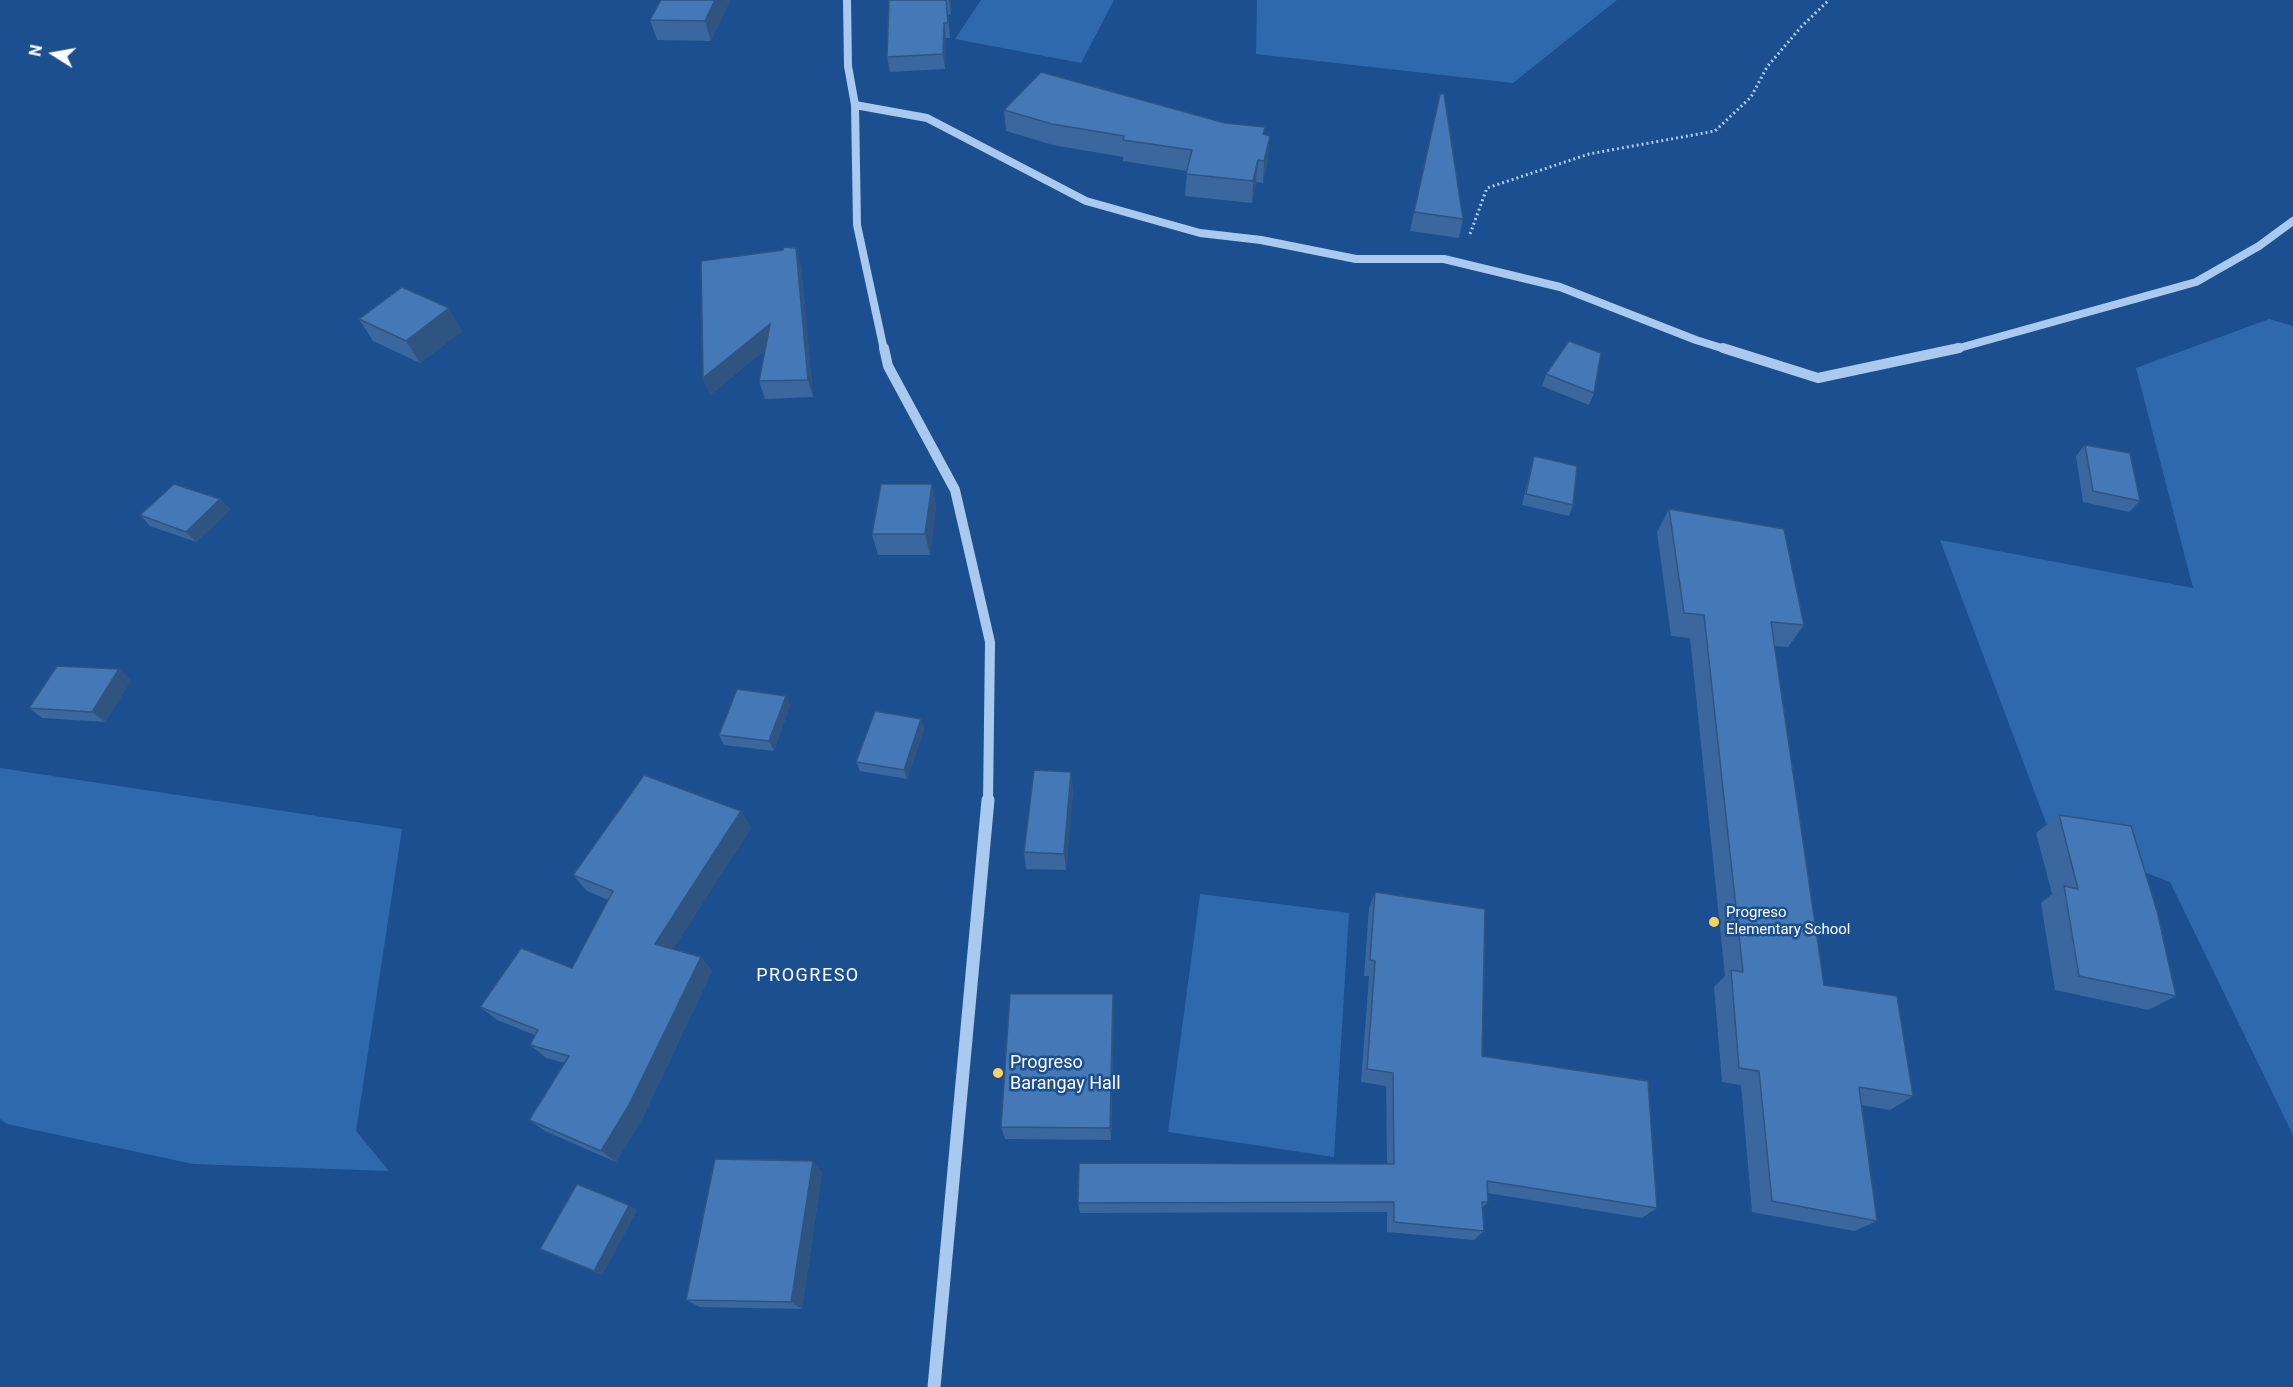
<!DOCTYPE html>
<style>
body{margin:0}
#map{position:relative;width:2293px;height:1387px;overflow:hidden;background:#1b4f8f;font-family:Roboto,sans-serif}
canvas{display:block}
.north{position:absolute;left:24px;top:24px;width:60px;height:60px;-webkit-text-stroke:4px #1b4f8f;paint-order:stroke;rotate:281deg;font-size:16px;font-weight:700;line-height:24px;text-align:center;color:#fff}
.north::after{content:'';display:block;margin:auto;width:21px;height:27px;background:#fff;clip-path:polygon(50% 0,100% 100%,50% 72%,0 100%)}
</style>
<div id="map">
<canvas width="2293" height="1387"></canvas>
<div class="north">N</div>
</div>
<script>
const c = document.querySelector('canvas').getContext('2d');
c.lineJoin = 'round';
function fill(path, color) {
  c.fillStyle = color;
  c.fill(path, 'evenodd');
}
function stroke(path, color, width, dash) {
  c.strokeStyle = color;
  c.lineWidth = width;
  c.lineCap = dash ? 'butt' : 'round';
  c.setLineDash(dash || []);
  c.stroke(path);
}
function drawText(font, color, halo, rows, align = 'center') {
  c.font = font + ' Roboto,sans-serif';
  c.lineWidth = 5;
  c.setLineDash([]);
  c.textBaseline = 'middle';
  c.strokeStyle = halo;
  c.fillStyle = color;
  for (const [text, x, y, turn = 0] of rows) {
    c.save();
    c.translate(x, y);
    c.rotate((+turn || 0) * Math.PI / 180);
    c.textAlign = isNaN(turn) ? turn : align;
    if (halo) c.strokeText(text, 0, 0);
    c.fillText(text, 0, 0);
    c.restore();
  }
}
fill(new Path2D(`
 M 981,0 L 1114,0 L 1081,63 L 955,39 Z
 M 1257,0 L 1617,0 L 1513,83 L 1256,54 Z
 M 2269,319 L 2293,326 L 2293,1135 L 2170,882 L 2051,836 L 1940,540 L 2193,588 L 2136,368 Z
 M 0,768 L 402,829 L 356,1131 L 389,1171 L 193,1164 L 7,1124 L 0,1119 Z
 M 1200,894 L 1349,913 L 1334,1157 L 1168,1132 Z`), '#2e69ad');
stroke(new Path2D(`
 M 1470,234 L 1487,188 L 1589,154 L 1715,131 L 1751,97 L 1767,67 L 1801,27 L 1829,0`), '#a9c9ee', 3, [2, 3]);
stroke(new Path2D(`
 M 847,0 L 848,66 L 855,105 L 857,225 L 884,350
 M 855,105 L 927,118 L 1086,201 L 1200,233 L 1261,240 L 1356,259 L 1444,259 L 1560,287 L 1696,340 L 1728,350
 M 1952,350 L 2196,282 L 2259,246 L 2293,221`), '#a9c9ee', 8);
stroke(new Path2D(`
 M 884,348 L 888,366 L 955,490 L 990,642 L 988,802
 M 1723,348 L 1818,378 L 1959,348`), '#a9c9ee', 10);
stroke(new Path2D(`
 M 934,1387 L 988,800`), '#a9c9ee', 13);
fill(new Path2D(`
 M 661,0 L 730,0 L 711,41 L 657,40 L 650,20 Z
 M 889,0 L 951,0 L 951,14 L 948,15 L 950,38 L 946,38 L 945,69 L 890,72 L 887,57 Z
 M 1004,110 L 1225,123 L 1265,127 L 1264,134 L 1268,158 L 1263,183 L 1256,182 L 1252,203 L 1185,196 L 1187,171 L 1123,161 L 1123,157 L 1053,145 L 1006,131 Z
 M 1414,212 L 1463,219 L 1459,238 L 1410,231 Z
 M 801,265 L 813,397 L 765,399 L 759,381 L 765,350 L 710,395 L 703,378 Z
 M 359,319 L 462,331 L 420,363 L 373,341 Z
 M 1546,374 L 1594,393 L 1589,405 L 1542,386 Z
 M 2085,445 L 2140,501 L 2129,512 L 2083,502 L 2076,456 Z
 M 1534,456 L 1573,505 L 1569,516 L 1522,505 L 1531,467 Z
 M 932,484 L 936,506 L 930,555 L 878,555 L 872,534 Z
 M 220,499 L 230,510 L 196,542 L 150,526 L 140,515 Z
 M 1669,509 L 1804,625 L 1788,647 L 1774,646 L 1824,985 L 1913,1096 L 1890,1110 L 1862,1105 L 1877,1221 L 1854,1231 L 1752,1212 L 1741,1085 L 1722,1082 L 1714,987 L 1725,976 L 1690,638 L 1671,636 L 1657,532 Z
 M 131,680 L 105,722 L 42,718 L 29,708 Z
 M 790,705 L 774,751 L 724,745 L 719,735 Z
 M 921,719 L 924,729 L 907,779 L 860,771 L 856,762 Z
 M 1073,790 L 1066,870 L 1026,869 L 1024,852 Z
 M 741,811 L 751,828 L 673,949 L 701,957 L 712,971 L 643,1117 L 616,1162 L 545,1131 L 529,1120 L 565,1063 L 546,1058 L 530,1045 L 535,1035 L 497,1020 L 480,1007 L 572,968 L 608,900 L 587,891 L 573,875 Z
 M 2059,815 L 2176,996 L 2148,1010 L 2055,990 L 2041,903 L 2052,894 L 2036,833 Z
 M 1375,892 L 1482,1056 L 1657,1208 L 1642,1218 L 1487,1193 L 1488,1202 L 1483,1207 L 1484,1231 L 1474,1240 L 1387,1232 L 1387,1212 L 1080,1213 L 1078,1203 L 1387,1164 L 1386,1086 L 1361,1082 L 1369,976 L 1364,976 L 1369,908 Z
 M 1113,994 L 1114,1009 L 1111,1140 L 1005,1139 L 1001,1127 Z
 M 822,1172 L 802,1309 L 700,1307 L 686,1300 Z
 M 637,1210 L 602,1275 L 540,1249 Z`), '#3a679d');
fill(new Path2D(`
 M 715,0 L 730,0 L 711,41 L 705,21 Z
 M 949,0 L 951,0 L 951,14 Z
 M 944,23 L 946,38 L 945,69 L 943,54 Z
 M 1270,136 L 1268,158 L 1263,183 L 1264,161 Z
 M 1258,160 L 1256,182 L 1252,203 L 1253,181 Z
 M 796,248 L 801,265 L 813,397 L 808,380 Z
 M 449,308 L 462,331 L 420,363 L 406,341 Z
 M 770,324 L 775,342 L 710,395 L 703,378 Z
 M 932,484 L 936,506 L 930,555 L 925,534 Z
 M 220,499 L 230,510 L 196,542 L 186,532 Z
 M 119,669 L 131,680 L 105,722 L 92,712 Z
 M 786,696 L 790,705 L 774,751 L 769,741 Z
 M 921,719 L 924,729 L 907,779 L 904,770 Z
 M 1071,772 L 1073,790 L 1066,870 L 1064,854 Z
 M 741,811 L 751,828 L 667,959 L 655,944 Z
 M 701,957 L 712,971 L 643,1117 L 616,1162 L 601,1151 Z
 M 1113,994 L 1114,1009 L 1111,1140 L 1110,1128 Z
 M 813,1161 L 822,1172 L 802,1309 L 791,1302 Z
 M 629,1205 L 637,1210 L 602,1275 L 594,1271 Z`), '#305480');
const building = new Path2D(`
 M 661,0 L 715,0 L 705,21 L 650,20 Z
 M 889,0 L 946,0 L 948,23 L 944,23 L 943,54 L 887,57 Z
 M 1041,72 L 1225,123 L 1265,127 L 1263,134 L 1270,136 L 1264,161 L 1258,160 L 1253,181 L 1186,174 L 1192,150 L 1123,140 L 1124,136 L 1052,124 L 1004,110 Z
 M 1440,94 L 1444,94 L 1463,219 L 1414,212 Z
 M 784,247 L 796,248 L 808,380 L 759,381 L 770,324 L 703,378 L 701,261 L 783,250 Z
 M 402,287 L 449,308 L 406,341 L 359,319 Z
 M 1569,341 L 1601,353 L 1594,393 L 1546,374 Z
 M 2085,445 L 2130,453 L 2140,501 L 2093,491 Z
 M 1534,456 L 1577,466 L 1573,505 L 1526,494 Z
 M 174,484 L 220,499 L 186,532 L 140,515 Z
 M 881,484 L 932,484 L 925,534 L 872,534 Z
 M 1669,509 L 1784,529 L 1804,625 L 1771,622 L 1824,985 L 1897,996 L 1913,1096 L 1859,1087 L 1877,1221 L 1772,1201 L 1759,1071 L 1739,1068 L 1731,970 L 1743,972 L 1704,615 L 1684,613 Z
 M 57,666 L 119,669 L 92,712 L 29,708 Z
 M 737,689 L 786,696 L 769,741 L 719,735 Z
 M 875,711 L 921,719 L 904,770 L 856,762 Z
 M 1034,770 L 1071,772 L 1064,854 L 1024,852 Z
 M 644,775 L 741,811 L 655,944 L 701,957 L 629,1105 L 601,1151 L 529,1120 L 569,1056 L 530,1045 L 538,1030 L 480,1007 L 521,948 L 572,968 L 613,891 L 573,875 Z
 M 2059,815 L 2131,826 L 2157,911 L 2176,996 L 2079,976 L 2064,886 L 2078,889 Z
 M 1375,892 L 1485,909 L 1482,1056 L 1648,1081 L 1657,1208 L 1487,1181 L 1488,1202 L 1482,1202 L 1484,1231 L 1394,1222 L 1394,1202 L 1078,1203 L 1079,1163 L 1394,1164 L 1393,1073 L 1367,1069 L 1375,961 L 1370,960 Z
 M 1010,994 L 1113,994 L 1110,1128 L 1001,1127 Z
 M 715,1159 L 813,1161 L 791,1302 L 686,1300 Z
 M 577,1184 L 629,1205 L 594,1271 L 540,1249 Z`);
fill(building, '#4478b7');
stroke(building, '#305480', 1.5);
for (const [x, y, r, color] of [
 [1714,922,6,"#ffd166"],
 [998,1073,6,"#ffd166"]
]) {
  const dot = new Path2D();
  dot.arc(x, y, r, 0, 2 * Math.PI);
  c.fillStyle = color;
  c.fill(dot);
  stroke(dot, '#1b4f8f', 2);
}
drawText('15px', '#fff', '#1b4f8f', [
 ["Progreso",1726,913],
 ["Elementary School",1726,930]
], 'left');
c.letterSpacing = '1.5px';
drawText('18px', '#fff', '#1b4f8f', [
 ["PROGRESO",808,976]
]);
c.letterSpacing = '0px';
drawText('18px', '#fff', '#1b4f8f', [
 ["Progreso",1010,1063],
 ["Barangay Hall",1010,1084]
], 'left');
</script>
